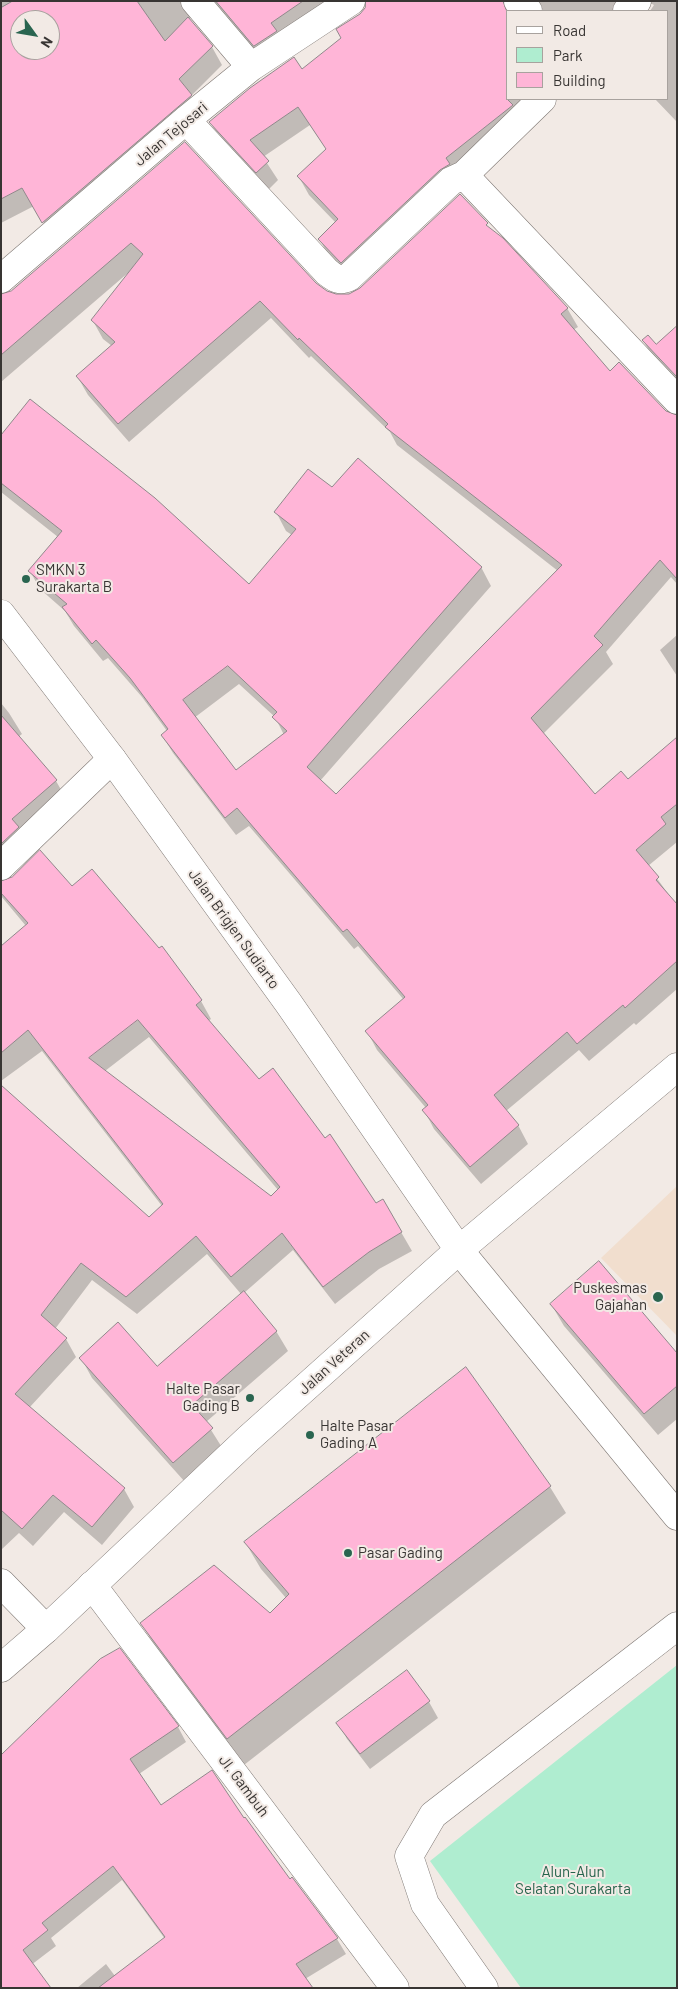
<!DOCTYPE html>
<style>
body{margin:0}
#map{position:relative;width:678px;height:1989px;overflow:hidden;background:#f2eae5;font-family:Barlow,sans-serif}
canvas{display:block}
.frame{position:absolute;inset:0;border:2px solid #383533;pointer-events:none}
.legend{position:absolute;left:506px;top:10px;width:162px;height:90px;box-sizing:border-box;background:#f2eae5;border:1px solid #a8a29e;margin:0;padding:6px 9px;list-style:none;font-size:15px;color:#383533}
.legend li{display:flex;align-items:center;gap:10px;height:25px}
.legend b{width:25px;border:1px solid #a8a29e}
.north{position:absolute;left:10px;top:10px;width:50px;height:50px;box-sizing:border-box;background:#f2eae5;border:1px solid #a8a29e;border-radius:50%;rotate:122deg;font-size:14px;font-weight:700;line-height:20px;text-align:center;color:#383533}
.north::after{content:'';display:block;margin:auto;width:18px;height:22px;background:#2a6550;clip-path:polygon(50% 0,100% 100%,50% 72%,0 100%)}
</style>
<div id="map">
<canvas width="678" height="1989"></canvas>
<div class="frame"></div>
<ul class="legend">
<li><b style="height:6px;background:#fff"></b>Road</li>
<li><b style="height:14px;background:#afedd0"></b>Park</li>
<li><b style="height:14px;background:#ffb5d7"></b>Building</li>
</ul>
<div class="north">N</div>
</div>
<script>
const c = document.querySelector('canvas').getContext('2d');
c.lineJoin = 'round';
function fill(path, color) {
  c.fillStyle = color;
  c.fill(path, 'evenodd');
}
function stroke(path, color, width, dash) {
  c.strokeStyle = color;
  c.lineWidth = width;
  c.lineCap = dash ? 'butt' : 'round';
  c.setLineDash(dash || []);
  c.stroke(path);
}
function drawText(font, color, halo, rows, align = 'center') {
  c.font = font + ' Barlow,sans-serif';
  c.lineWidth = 4;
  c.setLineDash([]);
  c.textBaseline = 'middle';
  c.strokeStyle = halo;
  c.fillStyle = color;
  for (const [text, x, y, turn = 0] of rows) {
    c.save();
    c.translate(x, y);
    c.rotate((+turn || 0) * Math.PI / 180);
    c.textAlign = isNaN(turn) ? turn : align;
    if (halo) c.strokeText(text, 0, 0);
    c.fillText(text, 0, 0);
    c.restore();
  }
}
fill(new Path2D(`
 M 677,1186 L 677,1336 L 601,1258 Z`), '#f1dece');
fill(new Path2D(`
 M 677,1665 L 677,1988 L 521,1988 L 430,1861 Z`), '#afedd0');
fill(new Path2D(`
 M 1,1 L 677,1 L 677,122 L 655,99 L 667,99 L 667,11 L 650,11 L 654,5 L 652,4 L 644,4 L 633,11 L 544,11 L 541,8 L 507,11 L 507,99 L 540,99 L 352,281 L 330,258 L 320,240 L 336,223 L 309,195 L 299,177 L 327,150 L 310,125 L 263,157 L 278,180 L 268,190 L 221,140 L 210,122 L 302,71 L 343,38 L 366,9 L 367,5 L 361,4 L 265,64 L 190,15 L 190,21 L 212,47 L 222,65 L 191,96 L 202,114 L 54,240 L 34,206 L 1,223 ZM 20,20 L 50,20 L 50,50 L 20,50 Z
 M 185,143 L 315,284 L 326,292 L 336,296 L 350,295 L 360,289 L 460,196 L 490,230 L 567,308 L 578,327 L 573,330 L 610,373 L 665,412 L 677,416 L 677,584 L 671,577 L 606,652 L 613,664 L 543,734 L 595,795 L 628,781 L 677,739 L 677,842 L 648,866 L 677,906 L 677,989 L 636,1025 L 634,1023 L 589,1061 L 579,1050 L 506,1111 L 518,1125 L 528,1144 L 481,1184 L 434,1129 L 424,1110 L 426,1108 L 377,1050 L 367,1031 L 404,1000 L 358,946 L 354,949 L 249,826 L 236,835 L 173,753 L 162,735 L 167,731 L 142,697 L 108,658 L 103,661 L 74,626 L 65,611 L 40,589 L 30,571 L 58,537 L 1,492 L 1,437 L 249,585 L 292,535 L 286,531 L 276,512 L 333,489 L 481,567 L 491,586 L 320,781 L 336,796 L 558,571 L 397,445 L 390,432 L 311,356 L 309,358 L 271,318 L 129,442 L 88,395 L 77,376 L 112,346 L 103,339 L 93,321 L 129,272 L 1,382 L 1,295 L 12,292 ZM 239,684 L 275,717 L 284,735 L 236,772 L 194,718 Z
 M 677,328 L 677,383 L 654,359 L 643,340 L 656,345 Z
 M 677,635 L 677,676 L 660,650 Z
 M 1,703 L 9,713 L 22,734 L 18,737 L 56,781 L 68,802 L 1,878 Z
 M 1,882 L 72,888 L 159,950 L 162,948 L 201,1001 L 211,1019 L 208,1021 L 259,1080 L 375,1205 L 383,1201 L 412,1251 L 379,1269 L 335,1304 L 293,1250 L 244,1293 L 276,1331 L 288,1351 L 206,1422 L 223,1449 L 185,1482 L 92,1378 L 81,1358 L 157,1367 L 241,1294 L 207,1254 L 137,1314 L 92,1280 L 55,1329 L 66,1339 L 76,1357 L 29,1408 L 124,1489 L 134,1507 L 102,1545 L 64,1512 L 33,1546 L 19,1533 L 1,1550 L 1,1086 L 149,1219 L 162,1206 L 42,1051 L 1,1081 L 1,947 L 26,926 L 1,896 ZM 149,1037 L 278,1190 L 271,1198 L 105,1071 Z
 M 551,1304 L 677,1371 L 677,1419 L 658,1435 L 564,1326 Z
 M 466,1369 L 550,1487 L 566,1513 L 244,1765 L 158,1651 L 142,1624 L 270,1615 L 286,1598 L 261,1569 L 245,1542 Z
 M 406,1671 L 429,1702 L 438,1718 L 370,1769 L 347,1739 L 338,1723 Z
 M 178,1727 L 186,1742 L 139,1774 L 160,1806 L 243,1820 L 289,1880 L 292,1879 L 337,1939 L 346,1954 L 305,1979 L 311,1988 L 77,1988 L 106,1964 L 115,1976 L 165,1939 L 122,1880 L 51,1938 L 56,1946 L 1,1988 L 1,1756 Z`), '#0003');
const building = new Path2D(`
 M 13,1 L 137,1 L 165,41 L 188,17 L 213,46 L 179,79 L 192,95 L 42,223 L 22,188 L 1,199 L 1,8 ZM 20,20 L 50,20 L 50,50 L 20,50 Z
 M 216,1 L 303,1 L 271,23 L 277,31 L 254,46 Z
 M 366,1 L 503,1 L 507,12 L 507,99 L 513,105 L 446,158 L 450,164 L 440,170 L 341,263 L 318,239 L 338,219 L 297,176 L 326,149 L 298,107 L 250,140 L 269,161 L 256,173 L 209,122 L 250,88 L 294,57 L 302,69 L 341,38 L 336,29 L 360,14 L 365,8 Z
 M 185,142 L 316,283 L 327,291 L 336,294 L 349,294 L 360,288 L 460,194 L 488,223 L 486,225 L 503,238 L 568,308 L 561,314 L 610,371 L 619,362 L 666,411 L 677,415 L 677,579 L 660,560 L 594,636 L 603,645 L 531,718 L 595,794 L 621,771 L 628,779 L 677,737 L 677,804 L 661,817 L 666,824 L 636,850 L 659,877 L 656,880 L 677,904 L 677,961 L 625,1008 L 623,1005 L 577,1044 L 567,1032 L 494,1095 L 519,1125 L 470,1167 L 422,1110 L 428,1105 L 365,1031 L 405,997 L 347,929 L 343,932 L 237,808 L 225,818 L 161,735 L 168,729 L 130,678 L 96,640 L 92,644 L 62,607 L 67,604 L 28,571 L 62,531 L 1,483 L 1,435 L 30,399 L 155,498 L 249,584 L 296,529 L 274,512 L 308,469 L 332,487 L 358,458 L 482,567 L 307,767 L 336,794 L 562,565 L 385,427 L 388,424 L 299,338 L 298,340 L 260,301 L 118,424 L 76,376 L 115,342 L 91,320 L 143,254 L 131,243 L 1,355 L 1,294 L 11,291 ZM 228,666 L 277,712 L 272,717 L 287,731 L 236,770 L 183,700 Z
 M 677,326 L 677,377 L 642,340 L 648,335 L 656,344 Z
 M 1,715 L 57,780 L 12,819 L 19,827 L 1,844 Z
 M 40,850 L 72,886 L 92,869 L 159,948 L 162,946 L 202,1000 L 196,1005 L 259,1079 L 273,1068 L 325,1138 L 330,1134 L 376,1203 L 383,1199 L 402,1232 L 369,1252 L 323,1287 L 282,1233 L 231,1277 L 196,1236 L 126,1297 L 81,1263 L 41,1315 L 67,1338 L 15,1394 L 125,1488 L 92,1527 L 53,1495 L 22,1529 L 1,1510 L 1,1085 L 149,1217 L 163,1204 L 28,1030 L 1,1053 L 1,946 L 28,923 L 1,893 L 1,881 L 12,877 ZM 138,1020 L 280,1187 L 271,1196 L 89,1058 Z
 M 599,1261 L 677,1353 L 677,1386 L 644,1414 L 550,1304 Z
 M 244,1291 L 277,1331 L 192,1405 L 213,1428 L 173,1463 L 79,1358 L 118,1322 L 157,1366 Z
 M 466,1367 L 551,1486 L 227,1739 L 140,1623 L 214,1565 L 270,1613 L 289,1594 L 244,1542 Z
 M 120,1648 L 179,1726 L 130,1759 L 161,1805 L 212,1770 L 244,1818 L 245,1817 L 290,1879 L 292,1877 L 338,1938 L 296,1964 L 313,1988 L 98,1988 L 165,1937 L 113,1866 L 42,1923 L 48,1930 L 23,1950 L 51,1988 L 1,1988 L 1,1755 L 100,1659 Z
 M 407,1670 L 430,1701 L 360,1754 L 336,1723 Z`);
fill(building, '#ffb5d7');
stroke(building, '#90888b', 1);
const street = new Path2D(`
 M 195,1 L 251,67
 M 518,1 L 528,11
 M 627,11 L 637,1
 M 186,120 L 327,272 C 335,278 339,282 349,277 L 451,181 L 464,175 L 542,99
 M 464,175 L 677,400
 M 1,279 L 186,120 L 251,67 L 351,1
 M 1,866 L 112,759
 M 1,1583 L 46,1629
 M 92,1585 L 395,1988`);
const secondary = new Path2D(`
 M 459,1250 L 677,1516
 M 484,1988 L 425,1904 L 409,1856 L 433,1815 L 677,1626`);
const primary = new Path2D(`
 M 1,614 L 112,759 L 289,1004 L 459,1250
 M 1,1668 L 46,1629 L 248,1439 L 459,1250 L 677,1067`);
stroke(street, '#7e7773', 29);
stroke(secondary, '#7e7773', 29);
stroke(primary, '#7e7773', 29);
stroke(street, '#fff', 28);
stroke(secondary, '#fff', 28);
stroke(primary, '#fff', 28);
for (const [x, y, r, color] of [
 [26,579,5,"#2a6550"],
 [658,1297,6,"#2a6550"],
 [250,1398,5,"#2a6550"],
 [310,1435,5,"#2a6550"],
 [348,1553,5,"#2a6550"]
]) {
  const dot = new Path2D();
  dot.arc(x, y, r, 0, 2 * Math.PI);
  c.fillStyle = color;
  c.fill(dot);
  stroke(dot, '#f2eae5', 2);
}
drawText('15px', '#383533', '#f2eae5', [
 ["Jalan Tejosari",171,134,-40],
 ["Jalan Brigjen Sudiarto",234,929,54],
 ["Jalan Veteran",334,1362,-42],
 ["Jl. Gambuh",244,1786,53]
]);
drawText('15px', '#383533', '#f2eae5', [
 ["SMKN 3",36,570],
 ["Surakarta B",36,587],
 ["Puskesmas",647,1288,"right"],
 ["Gajahan",647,1305,"right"],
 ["Halte Pasar",240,1389,"right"],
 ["Gading B",240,1406,"right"],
 ["Halte Pasar",320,1426],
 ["Gading A",320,1443],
 ["Pasar Gading",358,1553]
], 'left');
drawText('15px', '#26644c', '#f2eae5', [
 ["Alun-Alun",573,1872],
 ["Selatan Surakarta",573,1889]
]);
</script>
